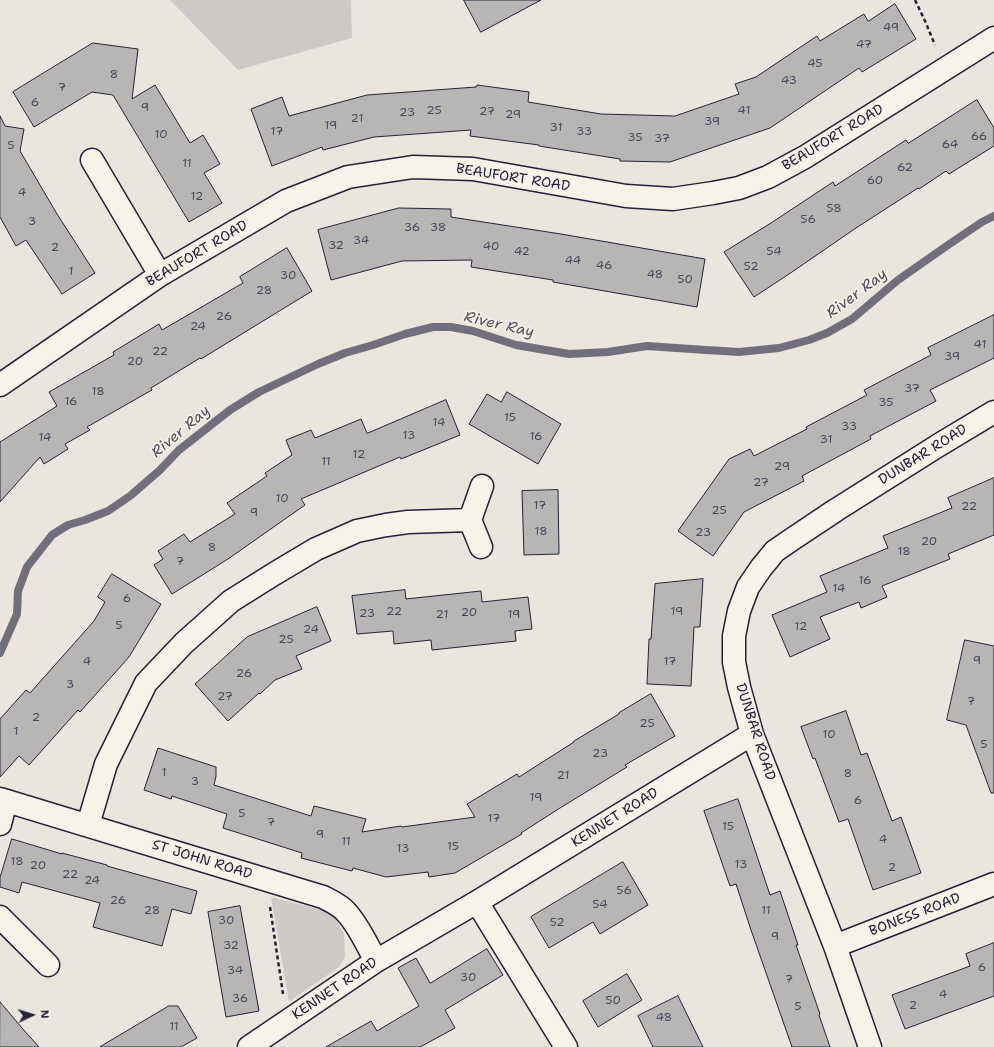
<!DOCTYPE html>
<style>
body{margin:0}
#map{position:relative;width:994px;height:1047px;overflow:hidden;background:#eae6de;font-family:"Shantell Sans",sans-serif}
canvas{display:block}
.north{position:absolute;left:12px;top:995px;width:40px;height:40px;-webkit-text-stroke:3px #f7f3e8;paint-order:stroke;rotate:86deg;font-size:11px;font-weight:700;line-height:16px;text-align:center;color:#22223b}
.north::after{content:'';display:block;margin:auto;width:14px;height:18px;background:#22223b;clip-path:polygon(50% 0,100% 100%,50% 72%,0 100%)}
</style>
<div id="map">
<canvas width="994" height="1047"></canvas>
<div class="north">N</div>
</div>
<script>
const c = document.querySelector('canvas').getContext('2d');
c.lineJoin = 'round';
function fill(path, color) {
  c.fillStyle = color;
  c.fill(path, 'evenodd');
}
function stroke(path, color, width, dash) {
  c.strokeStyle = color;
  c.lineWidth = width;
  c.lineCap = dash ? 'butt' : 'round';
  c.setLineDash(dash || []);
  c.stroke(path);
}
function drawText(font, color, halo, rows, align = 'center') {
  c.font = font + ' "Shantell Sans",sans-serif';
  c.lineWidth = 3;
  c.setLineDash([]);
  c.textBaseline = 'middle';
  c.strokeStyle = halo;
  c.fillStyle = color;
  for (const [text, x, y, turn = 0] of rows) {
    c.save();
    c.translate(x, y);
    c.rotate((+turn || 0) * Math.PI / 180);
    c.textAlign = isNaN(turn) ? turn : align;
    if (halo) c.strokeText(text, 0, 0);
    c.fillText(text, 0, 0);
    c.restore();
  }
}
fill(new Path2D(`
 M 170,0 L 351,0 L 352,38 L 238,70 Z
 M 271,897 L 325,911 L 335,918 L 340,926 L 344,934 L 345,957 L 339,967 L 289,1002 Z`), '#cdc9c6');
stroke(new Path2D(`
 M 0,653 L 17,614 L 18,591 L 27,567 L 52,535 L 68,525 L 85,520 L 108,511 L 130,496 L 160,470 L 179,450 L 230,410 L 259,392 L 318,364 L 345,353 L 373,345 L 405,334 L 433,327 L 451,327 L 473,331 L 516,345 L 569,354 L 608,352 L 647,346 L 706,350 L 739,352 L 779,348 L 809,340 L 827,333 L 852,319 L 898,280 L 948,245 L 982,222 L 994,216`), '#716f7b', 8);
const building = new Path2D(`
 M 464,0 L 541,0 L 481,32 Z
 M 895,4 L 916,39 L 862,72 L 859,68 L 770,128 L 670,162 L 620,161 L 620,159 L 539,146 L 539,145 L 470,136 L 471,130 L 374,137 L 323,150 L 322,147 L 272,166 L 251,109 L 282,97 L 289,116 L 367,95 L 476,87 L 477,85 L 529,92 L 528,102 L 601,114 L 675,116 L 739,94 L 735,84 L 756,77 L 817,36 L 820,41 L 864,14 L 868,21 Z
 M 93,43 L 138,49 L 132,99 L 155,85 L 190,143 L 203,135 L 220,164 L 204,173 L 222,203 L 189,222 L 113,95 L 92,92 L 34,127 L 13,92 Z
 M 977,100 L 994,128 L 994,146 L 949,174 L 946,171 L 919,189 L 918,188 L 856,228 L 792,272 L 754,297 L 724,252 L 771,223 L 833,182 L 835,186 L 906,140 L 908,143 Z
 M 0,116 L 5,126 L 24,129 L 20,151 L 57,214 L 95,273 L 62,294 L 26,240 L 16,246 L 0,217 Z
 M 399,208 L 451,209 L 451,217 L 561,234 L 705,259 L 697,307 L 553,282 L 553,280 L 471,267 L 472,260 L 402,261 L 331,280 L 318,230 Z
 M 287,248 L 312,291 L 201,359 L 200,358 L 151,388 L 152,390 L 143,395 L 87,427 L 90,430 L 65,444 L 68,449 L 44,464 L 40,457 L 0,502 L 0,442 L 57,406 L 49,392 L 114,355 L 113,352 L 159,324 L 162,330 L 243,283 L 240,277 Z
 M 994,315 L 994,358 L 930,390 L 936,401 L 870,436 L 871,439 L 802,476 L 804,481 L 744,512 L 713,556 L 678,531 L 729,459 L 750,449 L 754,456 L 807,429 L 806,427 L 867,395 L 864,390 L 931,355 L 928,348 Z
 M 507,392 L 561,424 L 538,464 L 469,424 L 487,394 L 501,402 Z
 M 446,400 L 460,435 L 401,459 L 400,457 L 301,499 L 305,505 L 228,559 L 172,594 L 154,565 L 163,559 L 158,551 L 184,534 L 190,542 L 235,514 L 227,503 L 267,476 L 265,473 L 292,455 L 286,440 L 311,430 L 315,438 L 361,419 L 367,433 Z
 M 994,478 L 994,535 L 948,554 L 950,559 L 882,586 L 887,597 L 861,608 L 859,602 L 820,617 L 830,639 L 790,657 L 772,615 L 827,592 L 820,576 L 888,548 L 883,536 L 952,508 L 948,498 Z
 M 558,490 L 559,554 L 524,555 L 522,491 Z
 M 112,574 L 161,604 L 129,657 L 80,712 L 78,710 L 29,765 L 19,756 L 0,777 L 0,719 L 26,690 L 30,693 L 94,621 L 105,602 L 98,597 Z
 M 703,579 L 700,627 L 694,627 L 691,686 L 647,684 L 649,639 L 651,639 L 655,584 Z
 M 405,590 L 406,599 L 481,591 L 482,602 L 528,597 L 532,629 L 515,631 L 516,641 L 432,650 L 431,640 L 394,644 L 393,631 L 357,634 L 352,596 Z
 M 317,607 L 331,641 L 296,656 L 302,669 L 275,680 L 260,694 L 259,693 L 228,721 L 195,684 L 247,637 Z
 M 965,640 L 994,646 L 994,793 L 991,793 L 966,725 L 947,720 Z
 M 651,694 L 675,736 L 625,765 L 627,767 L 560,808 L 521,833 L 522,834 L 455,873 L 429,877 L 428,872 L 386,877 L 353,868 L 352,871 L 301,858 L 302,853 L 223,828 L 227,814 L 172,796 L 171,799 L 144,790 L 158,748 L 216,767 L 216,776 L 214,785 L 311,816 L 314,806 L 366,819 L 362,832 L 401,826 L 402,827 L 475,817 L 467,804 L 517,774 L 519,777 L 574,742 L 574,741 L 619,714 L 619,713 Z
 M 846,711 L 861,755 L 867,753 L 892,821 L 901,817 L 921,873 L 873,890 L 848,819 L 839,822 L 815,758 L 813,759 L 801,727 Z
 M 738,799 L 770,895 L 780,891 L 798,945 L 796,945 L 820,1014 L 819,1015 L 830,1047 L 792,1047 L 751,930 L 736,884 L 730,886 L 704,811 Z
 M 12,839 L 62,854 L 62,853 L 107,865 L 107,866 L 197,891 L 191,914 L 172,909 L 162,946 L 93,927 L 100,903 L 22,882 L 19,893 L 0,887 L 0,878 Z
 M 623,862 L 648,905 L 600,934 L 593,922 L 549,948 L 531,917 Z
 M 240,906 L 259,1011 L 226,1017 L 208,912 Z
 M 994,943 L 994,996 L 905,1029 L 892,995 L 970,966 L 966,954 Z
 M 487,949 L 503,975 L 445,1010 L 455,1028 L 420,1047 L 326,1047 L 371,1021 L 377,1031 L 419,1006 L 398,968 L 416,958 L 430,983 Z
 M 627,974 L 642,1000 L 598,1027 L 583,1001 Z
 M 678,996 L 703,1047 L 653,1047 L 638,1016 Z
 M 0,1002 L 22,1028 L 39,1047 L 0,1047 Z
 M 169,1006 L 178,1006 L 197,1038 L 181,1047 L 100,1047 Z`);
fill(building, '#b8b6b5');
stroke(building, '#22223b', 1);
const minor = new Path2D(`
 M 92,160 L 160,275
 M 0,385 L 160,275 L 286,201 L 348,177 L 413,167 L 473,169 L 626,196 L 673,199 L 713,193 L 739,188 L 768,177 L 805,157 L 994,38
 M 470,520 L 481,547
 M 0,799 L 323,897 C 331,901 340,905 346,912 C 359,926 367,945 376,961
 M 0,824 L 6,801
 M 88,825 L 106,764 L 146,683 L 184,643 L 231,601 L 274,574 L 316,549 L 357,531 L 386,525 L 408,522 L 470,520 L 482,486
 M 477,902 L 566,1047
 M 0,917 L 48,965
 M 835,946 L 994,884
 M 249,1047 L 376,961 L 477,902 L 752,734
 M 870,1047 L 835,946 L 752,734 L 739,687 L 734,662 L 734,636 L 739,611 L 748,587 L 761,568 L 775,551 L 794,538 L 836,510 L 939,445 L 994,412`);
stroke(minor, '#22223b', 25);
stroke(new Path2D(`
 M 915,0 L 925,21 L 935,45
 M 270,907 L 283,994`), '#22223b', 2.5, [4, 3]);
stroke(minor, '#f7f3e8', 22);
drawText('12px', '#48475a', null, [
 ["49",891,28],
 ["47",864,45],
 ["45",815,64],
 ["8",114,75],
 ["43",789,81],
 ["7",62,88],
 ["6",35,103],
 ["9",145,108],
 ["25",434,111],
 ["41",744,111],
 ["27",487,112],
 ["23",407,113],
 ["29",513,115],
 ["21",357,119],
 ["39",712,122],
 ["19",331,126],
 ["31",556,128],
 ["17",277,132],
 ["33",584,132],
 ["10",161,135],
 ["66",979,137],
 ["35",635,138],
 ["37",662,139],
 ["64",950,145],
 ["5",11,146],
 ["11",187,164],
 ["62",905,168],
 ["60",875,181],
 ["4",22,193],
 ["12",197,197],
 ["58",834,209],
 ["56",808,220],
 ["3",32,222],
 ["36",412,228],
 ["38",438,228],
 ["34",361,241],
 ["32",336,246],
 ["40",491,247],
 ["2",55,248],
 ["42",522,252],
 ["54",774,252],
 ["44",573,261],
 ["46",604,266],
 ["52",751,267],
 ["1",71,272],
 ["48",655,275],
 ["30",288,276],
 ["50",685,280],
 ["28",264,291],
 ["26",224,317],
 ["24",198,327],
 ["41",980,345],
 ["22",160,352],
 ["39",952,357],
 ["20",135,362],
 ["37",912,389],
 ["18",98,392],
 ["16",71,402],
 ["35",886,403],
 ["15",510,418],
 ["14",439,423],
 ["33",849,427],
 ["13",409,436],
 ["16",536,437],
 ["14",45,438],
 ["31",826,440],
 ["12",359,455],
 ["11",326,462],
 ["29",782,467],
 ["27",761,483],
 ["10",282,499],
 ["17",540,506],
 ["22",969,507],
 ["25",719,511],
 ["9",254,513],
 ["18",541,532],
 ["23",703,533],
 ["20",929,542],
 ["8",212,548],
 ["18",904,552],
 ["7",180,562],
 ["16",865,581],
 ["14",839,589],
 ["6",127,599],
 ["22",394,612],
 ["19",677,612],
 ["20",469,613],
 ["23",367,614],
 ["21",442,615],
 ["19",514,615],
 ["5",119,626],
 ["12",801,627],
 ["24",311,630],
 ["25",286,640],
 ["9",977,661],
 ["4",87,662],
 ["17",670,662],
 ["26",244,674],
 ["3",70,685],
 ["27",225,697],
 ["7",971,702],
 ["2",36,718],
 ["25",647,724],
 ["1",16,732],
 ["10",829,735],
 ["5",984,745],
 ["23",600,754],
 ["1",164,773],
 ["8",848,774],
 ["21",563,776],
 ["3",195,782],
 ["19",536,798],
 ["6",858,801],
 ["5",242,814],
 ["17",494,819],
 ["7",271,823],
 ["15",728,827],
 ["9",320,835],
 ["4",883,840],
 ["11",346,842],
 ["15",453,847],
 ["13",403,849],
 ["18",17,862],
 ["13",741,865],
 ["20",38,866],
 ["2",892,868],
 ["22",70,875],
 ["24",92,881],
 ["56",624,891],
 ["26",118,901],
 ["54",600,905],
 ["28",152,911],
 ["11",766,911],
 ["30",226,921],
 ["52",557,923],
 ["9",775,937],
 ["32",231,946],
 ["6",982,968],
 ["34",235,971],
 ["30",468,978],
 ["7",789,980],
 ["4",943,995],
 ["36",240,999],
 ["50",613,1001],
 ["2",913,1006],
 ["5",798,1007],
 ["48",664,1018],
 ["11",174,1027]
]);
drawText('14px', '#22223b', '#f7f3e8', [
 ["BEAUFORT ROAD",833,138,-31],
 ["BEAUFORT ROAD",513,178,9],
 ["BEAUFORT ROAD",197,254,-31],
 ["DUNBAR ROAD",923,455,-32],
 ["DUNBAR ROAD",755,732,72],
 ["KENNET ROAD",615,818,-32],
 ["ST JOHN ROAD",202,860,17],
 ["BONESS ROAD",915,915,-21],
 ["KENNET ROAD",335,989,-34]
]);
drawText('italic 15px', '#504f60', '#f7f3e8', [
 ["River Ray",857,294,-37],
 ["River Ray",499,325,13],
 ["River Ray",181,432,-40]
]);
</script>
